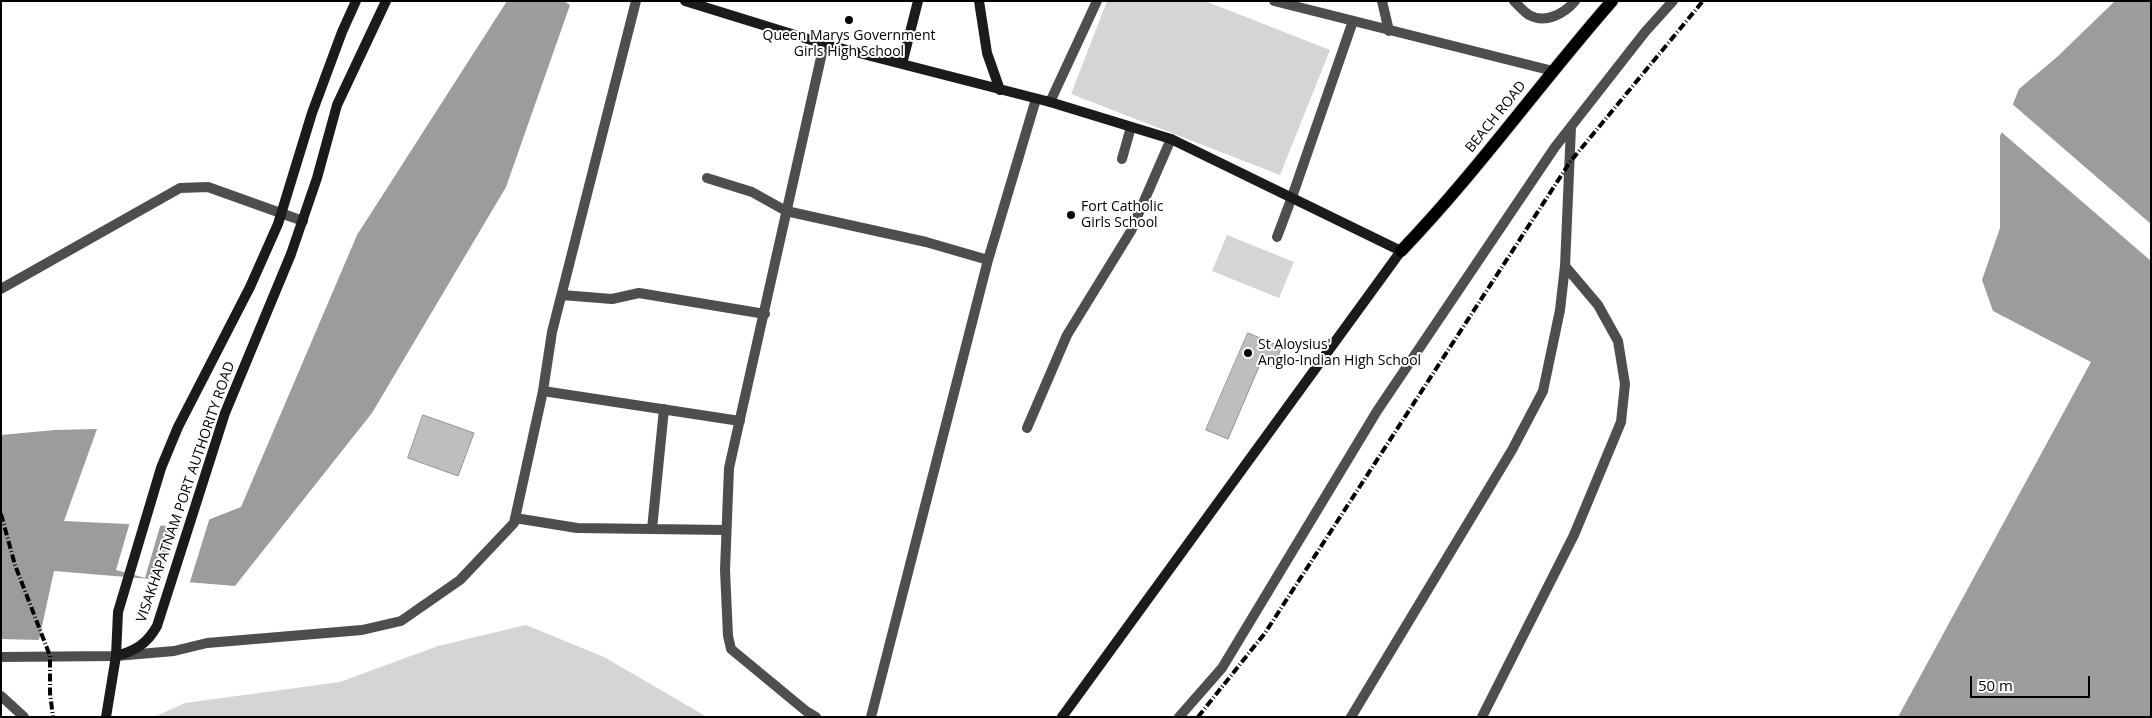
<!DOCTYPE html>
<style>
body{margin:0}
#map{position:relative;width:2152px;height:718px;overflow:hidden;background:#fff;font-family:"Open Sans",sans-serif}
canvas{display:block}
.frame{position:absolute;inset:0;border:2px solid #000;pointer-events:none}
.scale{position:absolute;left:1970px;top:676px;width:120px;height:22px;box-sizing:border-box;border:2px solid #000;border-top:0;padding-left:6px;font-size:15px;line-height:18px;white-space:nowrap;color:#000;-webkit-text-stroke:4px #fff;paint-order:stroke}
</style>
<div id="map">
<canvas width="2152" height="718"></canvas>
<div class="frame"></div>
<div class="scale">50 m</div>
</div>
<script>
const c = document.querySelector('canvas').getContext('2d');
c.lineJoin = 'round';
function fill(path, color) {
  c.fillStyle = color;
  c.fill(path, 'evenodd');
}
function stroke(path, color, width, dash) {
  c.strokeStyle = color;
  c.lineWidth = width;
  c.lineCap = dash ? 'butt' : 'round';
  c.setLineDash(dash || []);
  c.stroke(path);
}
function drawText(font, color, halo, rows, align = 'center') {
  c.font = font + ' "Open Sans",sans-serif';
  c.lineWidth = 4;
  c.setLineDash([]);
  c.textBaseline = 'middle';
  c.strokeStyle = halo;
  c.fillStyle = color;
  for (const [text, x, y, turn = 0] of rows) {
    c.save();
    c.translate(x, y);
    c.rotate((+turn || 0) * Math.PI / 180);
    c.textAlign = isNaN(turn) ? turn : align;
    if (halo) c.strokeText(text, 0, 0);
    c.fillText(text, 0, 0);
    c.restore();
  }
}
fill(new Path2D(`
 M 1107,1 L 1205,1 L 1330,50 L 1280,175 L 1071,94 Z
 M 1227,235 L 1294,262 L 1279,298 L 1212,271 Z
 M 526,625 L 604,657 L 707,717 L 154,717 L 185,703 L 340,682 L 438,646 Z`), '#d5d5d5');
fill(new Path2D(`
 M 507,1 L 564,1 L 570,5 L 506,187 L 372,413 L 235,586 L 54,571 L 39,640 L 1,639 L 1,435 L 55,430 L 97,429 L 64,521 L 190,527 L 241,507 L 357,235 Z
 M 2115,1 L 2151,1 L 2151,717 L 1898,717 L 2091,362 L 1993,311 L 1982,280 L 2000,228 L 2000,136 L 2019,89 L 2057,57 Z`), '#9c9c9c');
fill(new Path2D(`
 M 2011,103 L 2151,224 L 2151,261 L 1999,130 Z
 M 210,517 L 189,585 L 158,582 L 176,524 L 190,525 Z
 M 130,522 L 161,523 L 145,578 L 116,570 Z`), '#fff');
const building = new Path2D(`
 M 1248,333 L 1282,347 L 1273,367 L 1261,362 L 1228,439 L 1206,430 Z
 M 423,415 L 474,433 L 458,476 L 408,458 Z`);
fill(building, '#bebebe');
stroke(building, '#929292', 1);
const primary = new Path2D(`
 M 1401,251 C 1477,172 1540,83 1612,1`);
stroke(primary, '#dbdbdb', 14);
stroke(new Path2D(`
 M 1122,159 L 1131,127
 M 1277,237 L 1292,197
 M 1,289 L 180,188 L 208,187 L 303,221
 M 1,696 L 24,717
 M 1179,717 L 1222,668 L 1377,411 L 1555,147 L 1645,32 L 1673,1
 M 1351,717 L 1512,450 L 1543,391 L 1560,310 L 1565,266 L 1571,127
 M 1482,717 L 1574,535 L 1621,422 L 1625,384 L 1618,341 L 1598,305 L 1565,266`), '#4e4e4e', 10);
stroke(new Path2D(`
 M 1274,1 L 1553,71
 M 1382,1 L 1389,31
 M 1514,1 C 1518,5 1523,11 1529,15 C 1545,24 1564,14 1575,1
 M 1050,102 L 1097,1
 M 707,178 L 752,192 L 786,211 L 926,242 L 988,260
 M 1292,197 L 1353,21
 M 562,295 L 612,299 L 639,293 L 765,314
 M 543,391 L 740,421
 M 1027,428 L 1067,335 L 1131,231 L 1171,139
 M 515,518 L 577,528 L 726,530
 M 652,529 L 664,409
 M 1,657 L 116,656 L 174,651 L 207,643 L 362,630 L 401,621 L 460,580 L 514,523 L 543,391 L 552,332 L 636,1
 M 816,717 L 806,711 L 731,649 L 728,636 L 725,570 L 729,468 L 824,44
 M 871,717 L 988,260 L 1036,99`), '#4e4e4e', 10);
stroke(new Path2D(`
 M 685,1 L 824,44 L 1050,102 L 1171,139 L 1401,251 L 1062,717
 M 979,1 L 987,53 L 1000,90
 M 902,64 L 918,1
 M 116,656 C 135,651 147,644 157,626 L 225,413 L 291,254 L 317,178 L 337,105 L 386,1
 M 106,717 L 116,656 L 118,612 L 161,468 L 178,427 L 250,287 L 278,224 L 312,113 L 342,32 L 356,1`), '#1b1b1b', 10);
stroke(primary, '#000', 12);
stroke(new Path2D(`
 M 1,514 L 15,565 L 50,656 L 50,693 L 53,717
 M 1198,717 L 1265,633 L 1570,162 L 1703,1`), '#000', 4, [8, 2.5, 1, 2.5]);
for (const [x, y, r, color] of [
 [849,20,5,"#000"],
 [1071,215,5,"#000"],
 [1248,353,5,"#000"]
]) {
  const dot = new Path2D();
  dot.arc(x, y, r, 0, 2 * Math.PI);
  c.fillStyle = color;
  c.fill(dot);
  stroke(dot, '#fff', 2);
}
drawText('14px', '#000', '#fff', [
 ["Queen Marys Government",849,36,"center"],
 ["Girls High School",849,52,"center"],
 ["Fort Catholic",1081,207],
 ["Girls School",1081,223],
 ["St Aloysius'",1258,345],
 ["Anglo-Indian High School",1258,361]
], 'left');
drawText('14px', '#000', '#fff', [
 ["BEACH ROAD",1496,117,-51],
 ["VISAKHAPATNAM PORT AUTHORITY ROAD",186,492,-71]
]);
</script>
